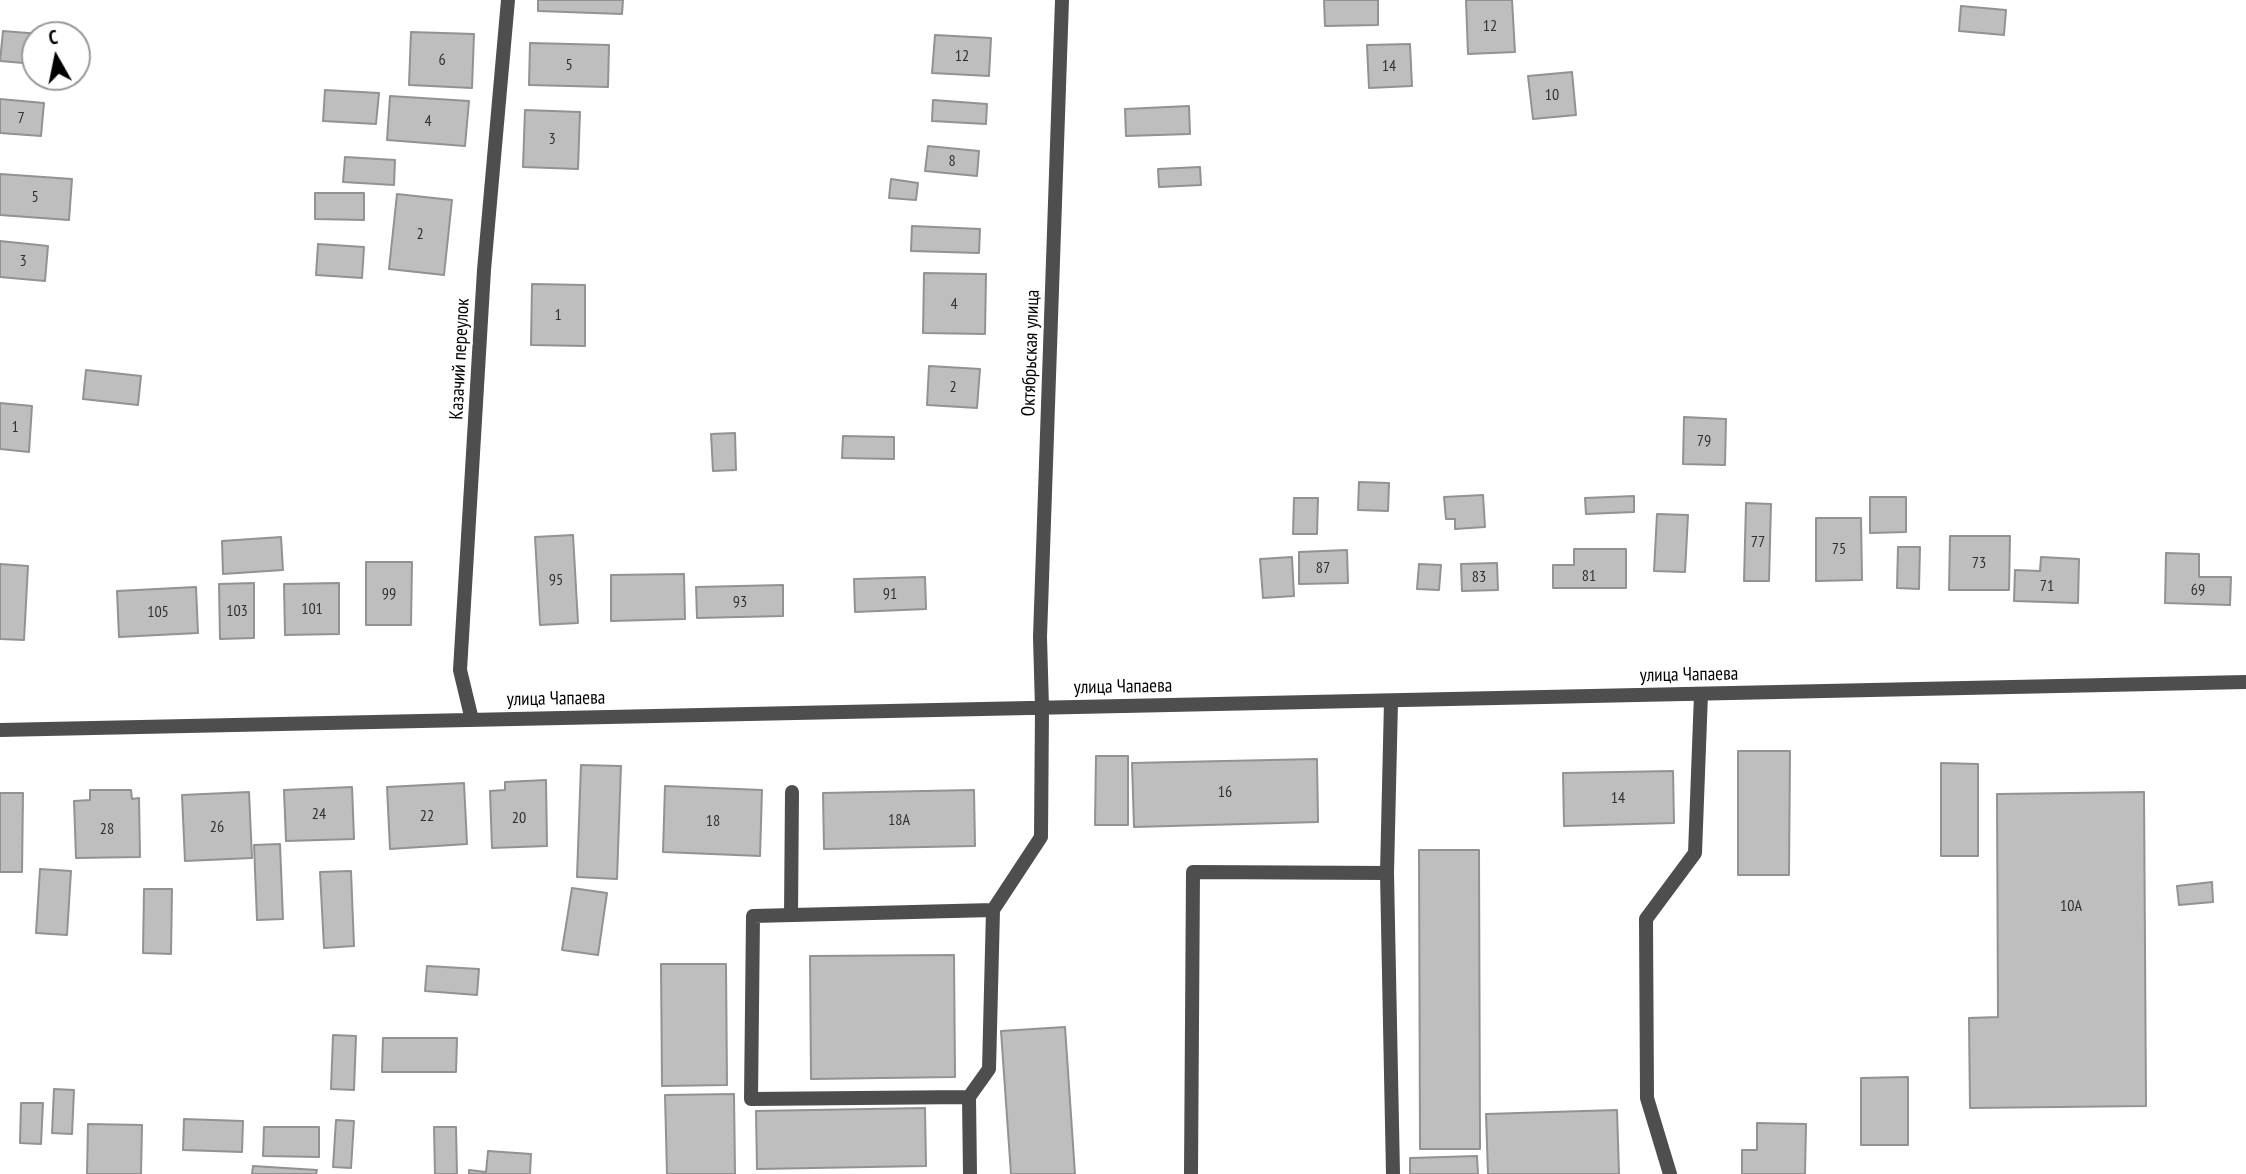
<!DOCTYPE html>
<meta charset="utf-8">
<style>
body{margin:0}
#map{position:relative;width:2246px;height:1174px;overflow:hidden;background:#fff;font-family:"PT Sans Narrow",sans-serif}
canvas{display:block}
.north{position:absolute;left:21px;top:21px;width:70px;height:70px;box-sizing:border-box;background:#fff;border:2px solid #999;border-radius:50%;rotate:351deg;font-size:19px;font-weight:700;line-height:28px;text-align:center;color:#000}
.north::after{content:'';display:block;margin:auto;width:24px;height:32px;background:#000;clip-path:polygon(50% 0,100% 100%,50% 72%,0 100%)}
</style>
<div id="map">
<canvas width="2246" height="1174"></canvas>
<div class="north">С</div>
</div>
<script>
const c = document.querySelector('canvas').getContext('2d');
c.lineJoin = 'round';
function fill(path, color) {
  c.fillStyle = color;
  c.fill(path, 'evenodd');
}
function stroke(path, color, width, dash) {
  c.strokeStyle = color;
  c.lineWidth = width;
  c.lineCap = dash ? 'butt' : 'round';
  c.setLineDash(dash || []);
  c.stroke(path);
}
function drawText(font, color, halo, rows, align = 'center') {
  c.font = font + ' "PT Sans Narrow",sans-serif';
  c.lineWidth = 5;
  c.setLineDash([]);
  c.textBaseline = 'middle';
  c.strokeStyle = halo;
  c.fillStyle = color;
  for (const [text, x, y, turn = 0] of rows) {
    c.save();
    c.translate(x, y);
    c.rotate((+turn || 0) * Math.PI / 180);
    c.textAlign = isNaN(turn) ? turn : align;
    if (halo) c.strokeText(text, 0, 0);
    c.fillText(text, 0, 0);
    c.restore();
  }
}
const building = new Path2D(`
 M 538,0 L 623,0 L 622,14 L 538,11 Z
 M 1324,0 L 1378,0 L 1378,25 L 1325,26 Z
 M 1466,0 L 1512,0 L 1515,52 L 1468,54 Z
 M 1961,6 L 2006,10 L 2004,35 L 1959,31 Z
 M 3,31 L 53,35 L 35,35 L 35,64 L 0,61 Z
 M 411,32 L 474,34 L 472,88 L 409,85 Z
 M 935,35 L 991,38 L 989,76 L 932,73 Z
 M 530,43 L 609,45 L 608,87 L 529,85 Z
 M 1410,44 L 1412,86 L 1369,88 L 1367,45 Z
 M 1572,72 L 1576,115 L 1533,119 L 1528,76 Z
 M 325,90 L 379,93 L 376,124 L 323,121 Z
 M 390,96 L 469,101 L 465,146 L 387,140 Z
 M 0,99 L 44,103 L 41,136 L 0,133 Z
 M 933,100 L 987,104 L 986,124 L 932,121 Z
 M 1189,106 L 1190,134 L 1126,136 L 1125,109 Z
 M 525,110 L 580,112 L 578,169 L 523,167 Z
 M 928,146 L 979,151 L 977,176 L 925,171 Z
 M 345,157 L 395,160 L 394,185 L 343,182 Z
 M 1200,167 L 1201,185 L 1159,187 L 1158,169 Z
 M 0,174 L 72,179 L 69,220 L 0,215 Z
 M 891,179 L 918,183 L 916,200 L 889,198 Z
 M 315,193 L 364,193 L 364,220 L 315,219 Z
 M 397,194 L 452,200 L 444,275 L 389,269 Z
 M 912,226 L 980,229 L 979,253 L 911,251 Z
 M 0,241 L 48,246 L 45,281 L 0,277 Z
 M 318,244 L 364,247 L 362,278 L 316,275 Z
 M 924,273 L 986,274 L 985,334 L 923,333 Z
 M 532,284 L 585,285 L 585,346 L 531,345 Z
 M 929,366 L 980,369 L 977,408 L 927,405 Z
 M 86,370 L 141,376 L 138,405 L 83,399 Z
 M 0,403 L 32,406 L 29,452 L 0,449 Z
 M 1684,417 L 1726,419 L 1725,465 L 1683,464 Z
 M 735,433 L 736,470 L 713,471 L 711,434 Z
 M 843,436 L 894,437 L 894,459 L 842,458 Z
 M 1359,482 L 1389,483 L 1388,511 L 1358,510 Z
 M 1483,495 L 1485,527 L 1455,529 L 1455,519 L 1446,519 L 1444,497 Z
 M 1634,496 L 1634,512 L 1586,514 L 1585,498 Z
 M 1870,497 L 1906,497 L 1906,532 L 1870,533 Z
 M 1294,498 L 1318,498 L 1317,534 L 1293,534 Z
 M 1746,503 L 1771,504 L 1769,581 L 1744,581 Z
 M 1657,514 L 1688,515 L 1685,572 L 1654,571 Z
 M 1816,518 L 1861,518 L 1862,580 L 1816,581 Z
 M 573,535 L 578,623 L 540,625 L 535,537 Z
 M 1950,536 L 2010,536 L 2009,590 L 1949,590 Z
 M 281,537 L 283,570 L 223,574 L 222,541 Z
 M 1898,547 L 1920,547 L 1919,589 L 1897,588 Z
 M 1574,549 L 1626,549 L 1626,588 L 1553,588 L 1553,565 L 1574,565 Z
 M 1347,550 L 1348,583 L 1299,584 L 1299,552 Z
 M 2166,553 L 2199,554 L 2199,577 L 2231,577 L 2230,605 L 2165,603 Z
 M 1292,557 L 1294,596 L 1263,598 L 1260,559 Z
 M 2041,557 L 2079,559 L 2078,603 L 2014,601 L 2015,570 L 2040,571 Z
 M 366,562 L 412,562 L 411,625 L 366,625 Z
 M 1497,563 L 1498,590 L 1462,591 L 1461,564 Z
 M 0,564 L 28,566 L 24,640 L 0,639 Z
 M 1419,564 L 1441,565 L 1439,590 L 1417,589 Z
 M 684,574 L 685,619 L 611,621 L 611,575 Z
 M 925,577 L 926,609 L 855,612 L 854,579 Z
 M 254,583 L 254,638 L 220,639 L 219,584 Z
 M 339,583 L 339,634 L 285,635 L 284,584 Z
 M 783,585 L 783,616 L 697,618 L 696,587 Z
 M 196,587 L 198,633 L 119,637 L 117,591 Z
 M 1738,751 L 1790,751 L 1789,875 L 1738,875 Z
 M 1096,756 L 1128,756 L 1128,825 L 1095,825 Z
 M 1317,759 L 1318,822 L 1134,827 L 1132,763 Z
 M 1941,763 L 1978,764 L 1978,856 L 1941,856 Z
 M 581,765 L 621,766 L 617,879 L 577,877 Z
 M 1673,771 L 1674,823 L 1564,826 L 1563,773 Z
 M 546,780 L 547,846 L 492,848 L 490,791 L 505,790 L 505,782 Z
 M 464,783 L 467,844 L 390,849 L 387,787 Z
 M 665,786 L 762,790 L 760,856 L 663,852 Z
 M 352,787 L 354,839 L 286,841 L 284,790 Z
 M 90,790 L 131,790 L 132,799 L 139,798 L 140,857 L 76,858 L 74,801 L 90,800 Z
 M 974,790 L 975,846 L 824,849 L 823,793 Z
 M 249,792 L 252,858 L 185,861 L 182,795 Z
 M 2144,792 L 2146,1106 L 1970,1108 L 1969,1018 L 1998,1017 L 1997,794 Z
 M 0,793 L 23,793 L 22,872 L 0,872 Z
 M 280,844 L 283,919 L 257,920 L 254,845 Z
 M 1419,850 L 1479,850 L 1480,1149 L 1420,1149 Z
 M 40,869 L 71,871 L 67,935 L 36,933 Z
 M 351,871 L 354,946 L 324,948 L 320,872 Z
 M 2212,882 L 2213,902 L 2179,905 L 2177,886 Z
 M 572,888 L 607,893 L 598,955 L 562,950 Z
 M 144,889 L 172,889 L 171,954 L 143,953 Z
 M 954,955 L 955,1077 L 811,1079 L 810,956 Z
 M 661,964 L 726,964 L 727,1085 L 662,1086 Z
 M 427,966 L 479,969 L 477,995 L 425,991 Z
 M 1065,1027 L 1075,1174 L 1011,1174 L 1001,1031 Z
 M 333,1035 L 356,1036 L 354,1090 L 331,1089 Z
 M 383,1038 L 457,1038 L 456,1072 L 382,1072 Z
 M 1908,1077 L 1908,1145 L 1861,1145 L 1861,1078 Z
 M 54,1089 L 74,1090 L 72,1134 L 52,1133 Z
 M 734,1094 L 735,1174 L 667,1174 L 665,1095 Z
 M 21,1103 L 43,1103 L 41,1144 L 20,1143 Z
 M 925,1108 L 926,1166 L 757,1169 L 756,1111 Z
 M 1617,1110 L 1619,1174 L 1488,1174 L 1486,1114 Z
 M 184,1119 L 243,1121 L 242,1152 L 183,1150 Z
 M 336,1120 L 354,1121 L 351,1168 L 333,1167 Z
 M 1757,1123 L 1806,1124 L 1805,1174 L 1742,1174 L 1742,1150 L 1757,1150 Z
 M 88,1124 L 142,1125 L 141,1174 L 87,1174 Z
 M 264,1127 L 319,1127 L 319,1157 L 263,1156 Z
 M 434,1127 L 456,1127 L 457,1174 L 435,1174 Z
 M 488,1151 L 531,1154 L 530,1174 L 469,1174 L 469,1170 L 486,1172 Z
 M 1477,1156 L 1478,1174 L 1410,1174 L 1410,1158 Z
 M 253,1166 L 317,1170 L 316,1174 L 252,1174 Z`);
fill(building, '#bebebe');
stroke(building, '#929292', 2);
stroke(new Path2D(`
 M 1391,701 L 1387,873 L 1393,1174
 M 791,915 L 792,792
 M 969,1097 L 751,1099 L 753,916 L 993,910 L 1041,837 L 1042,708
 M 970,1174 L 969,1097 L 989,1069 L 993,910
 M 1191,1174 L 1193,872 L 1387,873
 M 1670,1174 L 1647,1098 L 1646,919 L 1695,853 L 1701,694`), '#4e4e4e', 14);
stroke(new Path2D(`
 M 1042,708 L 1040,637 L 1062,0
 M 472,720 L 460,670 L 484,270 L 508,0
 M 0,730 L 2246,682`), '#4e4e4e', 14);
drawText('16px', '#303030', null, [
 ["12",1490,26],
 ["12",962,56],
 ["6",442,60],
 ["5",569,65],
 ["14",1389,66],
 ["10",1552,95],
 ["7",21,118],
 ["4",428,121],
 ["3",552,139],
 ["8",952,161],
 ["5",35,197],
 ["2",420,234],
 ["3",23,261],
 ["4",954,304],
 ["1",558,315],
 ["2",953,387],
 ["1",15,427],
 ["79",1704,441],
 ["77",1758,542],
 ["75",1839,549],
 ["73",1979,563],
 ["87",1323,568],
 ["81",1589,576],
 ["83",1479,577],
 ["95",556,580],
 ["71",2047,586],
 ["69",2198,590],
 ["99",389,594],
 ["91",890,594],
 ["93",740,602],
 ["101",312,609],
 ["103",237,611],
 ["105",158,612],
 ["16",1225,792],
 ["14",1618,798],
 ["24",319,814],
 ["22",427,816],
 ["20",519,818],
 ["18А",899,820],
 ["18",713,821],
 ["26",217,827],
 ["28",107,829],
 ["10А",2071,906]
]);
drawText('19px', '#000', '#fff', [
 ["Октябрьская улица",1031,353,-88],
 ["Казачий переулок",460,359,-87],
 ["улица Чапаева",1689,675,-1],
 ["улица Чапаева",1123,687,-1],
 ["улица Чапаева",556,699,-1]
]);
</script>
